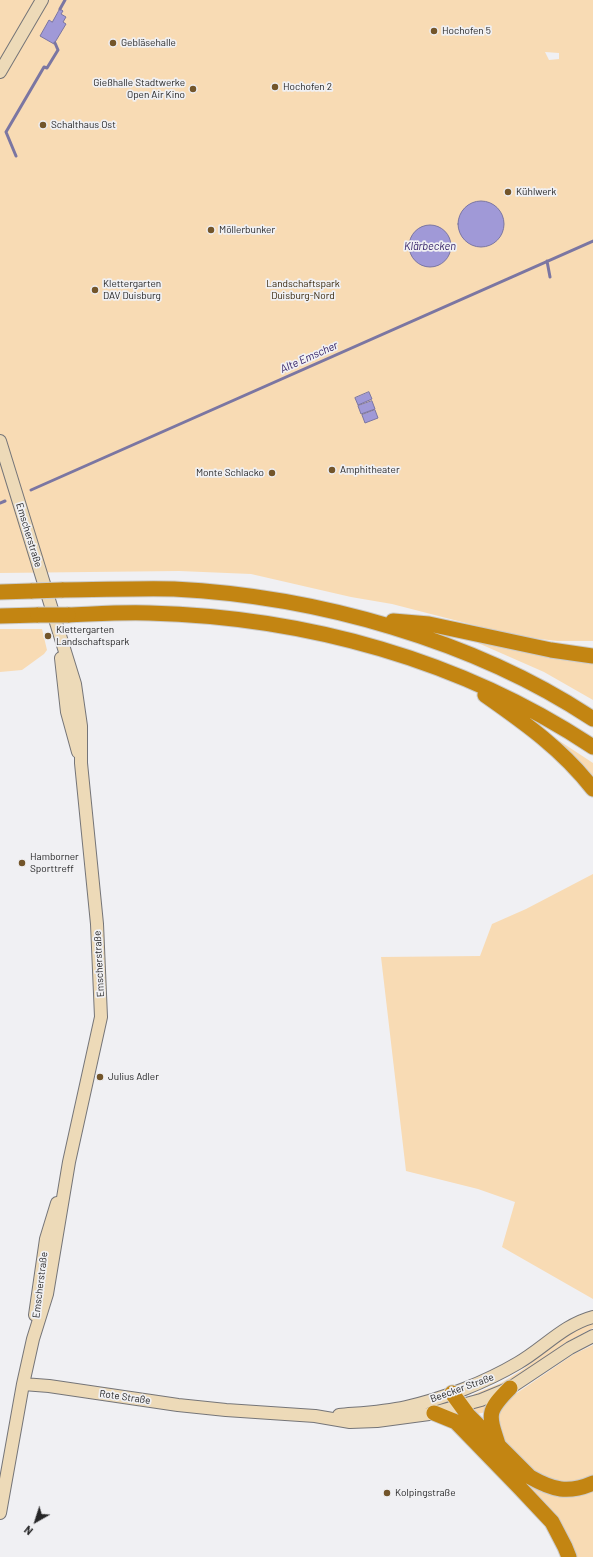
<!DOCTYPE html>
<meta charset="utf-8">
<style>
body{margin:0}
#map{position:relative;width:593px;height:1557px;overflow:hidden;background:#f0f0f3;font-family:Barlow,sans-serif}
canvas{display:block}
.north{position:absolute;left:16px;top:1501px;width:40px;height:40px;-webkit-text-stroke:3px #f0f0f3;paint-order:stroke;rotate:219deg;font-size:11px;font-weight:700;line-height:16px;text-align:center;color:#262627}
.north::after{content:'';display:block;margin:auto;width:14px;height:18px;background:#262627;clip-path:polygon(50% 0,100% 100%,50% 72%,0 100%)}
</style>
<div id="map">
<canvas width="593" height="1557"></canvas>
<div class="north">N</div>
</div>
<script>
const c = document.querySelector('canvas').getContext('2d');
c.lineJoin = 'round';
function fill(path, color) {
  c.fillStyle = color;
  c.fill(path, 'evenodd');
}
function stroke(path, color, width, dash) {
  c.strokeStyle = color;
  c.lineWidth = width;
  c.lineCap = dash ? 'butt' : 'round';
  c.setLineDash(dash || []);
  c.stroke(path);
}
function drawText(font, color, halo, rows, align = 'center') {
  c.font = font + ' Barlow,sans-serif';
  c.lineWidth = 3.5;
  c.setLineDash([]);
  c.textBaseline = 'middle';
  c.strokeStyle = halo;
  c.fillStyle = color;
  for (const [text, x, y, turn = 0] of rows) {
    c.save();
    c.translate(x, y);
    c.rotate((+turn || 0) * Math.PI / 180);
    c.textAlign = isNaN(turn) ? turn : align;
    if (halo) c.strokeText(text, 0, 0);
    c.fillText(text, 0, 0);
    c.restore();
  }
}
fill(new Path2D(`
 M 0,0 L 593,0 L 593,641 L 557,641 L 532,638 L 489,629 L 392,604 L 351,597 L 251,574 L 179,571 L 0,573 Z
 M 0,629 L 42,629 L 47,650 L 44,654 L 22,670 L 0,672 Z
 M 479,641 L 593,661 L 593,700 L 544,672 L 478,643 Z
 M 555,738 L 593,763 L 593,778 L 554,739 Z
 M 593,874 L 593,1299 L 502,1247 L 515,1202 L 478,1189 L 406,1171 L 381,957 L 480,956 L 492,924 L 526,909 Z
 M 593,1321 L 593,1328 L 565,1343 L 508,1384 L 472,1397 L 474,1394 L 501,1383 L 522,1370 L 543,1354 L 559,1339 Z
 M 593,1345 L 593,1479 L 569,1486 L 536,1473 L 503,1439 L 495,1416 L 506,1402 L 514,1395 L 574,1354 Z
 M 490,1399 L 486,1412 L 477,1414 L 468,1408 Z
 M 469,1425 L 559,1496 C 572,1497 581,1496 593,1490 L 593,1557 L 575,1557 Z`), '#f8dbb4');
const water = new Path2D(`
 M 60,9 L 63,11 L 61,14 L 66,17 L 63,22 L 66,24 L 54,44 L 40,36 L 49,20 L 52,22 Z
 M458 224a23 23 0 1 1 46 0a23 23 0 1 1-46 0Z
 M409 246a21 21 0 1 1 42 0a21 21 0 1 1-42 0Z
 M 369,392 L 372,399 L 358,405 L 355,398 Z
 M 372,401 L 375,409 L 361,414 L 358,406 Z
 M 375,410 L 378,418 L 365,423 L 362,415 Z`);
fill(water, '#a099d7');
stroke(water, '#7b76a2', 1);
fill(new Path2D(`
 M 545,52 L 559,53 L 559,59 L 549,60 Z`), '#f0f0f3');
stroke(new Path2D(`
 M 60,9 L 65,0
 M 16,156 L 6,132 L 44,67 L 47,68 L 58,50 L 55,43
 M 547,261 L 550,277
 M 31,490 L 593,241
 M 0,503 L 5,501`), '#7b76a2', 3);
const secondary = new Path2D(`
 M 0,72 L 42,0
 M 0,441 L 75,684 L 81,726 L 81,763 L 97,924 L 101,1017 L 69,1162 L 47,1294 L 33,1339 L 23,1384 L 0,1513
 M 61,658 L 67,712 L 78,752
 M 35,1315 L 46,1239 L 57,1203
 M 23,1384 L 49,1386 L 178,1405 L 226,1410 L 315,1416 L 350,1422 L 377,1421 L 429,1414 L 481,1400 L 510,1388 L 570,1348 L 593,1336
 M 339,1415 C 361,1413 384,1412 406,1407 C 443,1399 486,1382 518,1363 C 544,1348 563,1325 593,1317`);
const highway = new Path2D(`
 M 62,590 C 99,590 137,588 174,589 C 316,596 474,640 593,719
 M 0,592 L 32,591
 M 68,615 C 95,614 122,612 149,613 C 306,617 462,660 593,747
 M 0,616 L 38,615
 M 393,621 L 429,624 L 551,650 L 593,656
 M 485,695 C 525,723 563,750 593,789
 M 452,1393 L 468,1415 L 530,1477 C 553,1490 568,1494 593,1483
 M 434,1413 L 456,1422 L 520,1488 L 552,1522 L 565,1547 L 569,1557
 M 498,1444 C 488,1414 487,1411 510,1388`);
stroke(secondary, '#757578', 14);
stroke(highway, '#cbcbcb', 17);
stroke(secondary, '#eddab8', 12);
stroke(highway, '#c38512', 15);
const highwayBridge = new Path2D(`
 M 32,591 L 62,590
 M 38,615 L 68,615`);
stroke(highwayBridge, '#cbcbcb', 17, []);
stroke(highwayBridge, '#c38512', 15);
for (const [x, y, r, color] of [
 [434,31,4,"#73552a"],
 [113,43,4,"#73552a"],
 [275,87,4,"#73552a"],
 [193,89,4,"#73552a"],
 [43,125,4,"#73552a"],
 [508,192,4,"#73552a"],
 [211,230,4,"#73552a"],
 [95,290,4,"#73552a"],
 [332,470,4,"#73552a"],
 [272,473,4,"#73552a"],
 [48,636,4,"#73552a"],
 [22,863,4,"#73552a"],
 [100,1077,4,"#73552a"],
 [387,1493,4,"#73552a"]
]) {
  const dot = new Path2D();
  dot.arc(x, y, r, 0, 2 * Math.PI);
  c.fillStyle = color;
  c.fill(dot);
  stroke(dot, '#f0f0f3', 1.5);
}
drawText('10px', '#262627', '#f0f0f3', [
 ["Hochofen 5",442,31],
 ["Gebläsehalle",121,43],
 ["Gießhalle Stadtwerke",185,83,"right"],
 ["Open Air Kino",185,95,"right"],
 ["Hochofen 2",283,87],
 ["Schalthaus Ost",51,125],
 ["Kühlwerk",516,192],
 ["Möllerbunker",219,230],
 ["Klettergarten",103,284],
 ["DAV Duisburg",103,296],
 ["Amphitheater",340,470],
 ["Monte Schlacko",264,473,"right"],
 ["Klettergarten",56,630],
 ["Landschaftspark",56,642],
 ["Hamborner",30,857],
 ["Sporttreff",30,869],
 ["Julius Adler",108,1077],
 ["Kolpingstraße",395,1493]
], 'left');
drawText('10px', '#37260b', '#f0f0f3', [
 ["Landschaftspark",303,284],
 ["Duisburg-Nord",303,296]
]);
drawText('10px', '#262627', '#f0f0f3', [
 ["Emscherstraße",29,535,73],
 ["Emscherstraße",99,964,-93],
 ["Emscherstraße",40,1285,-83],
 ["Beecker Straße",462,1388,-20],
 ["Rote Straße",125,1397,8]
]);
drawText('italic 11px', '#2e1a62', '#f0f0f3', [
 ["Klärbecken",430,246],
 ["Alte Emscher",309,357,-24]
]);
</script>
